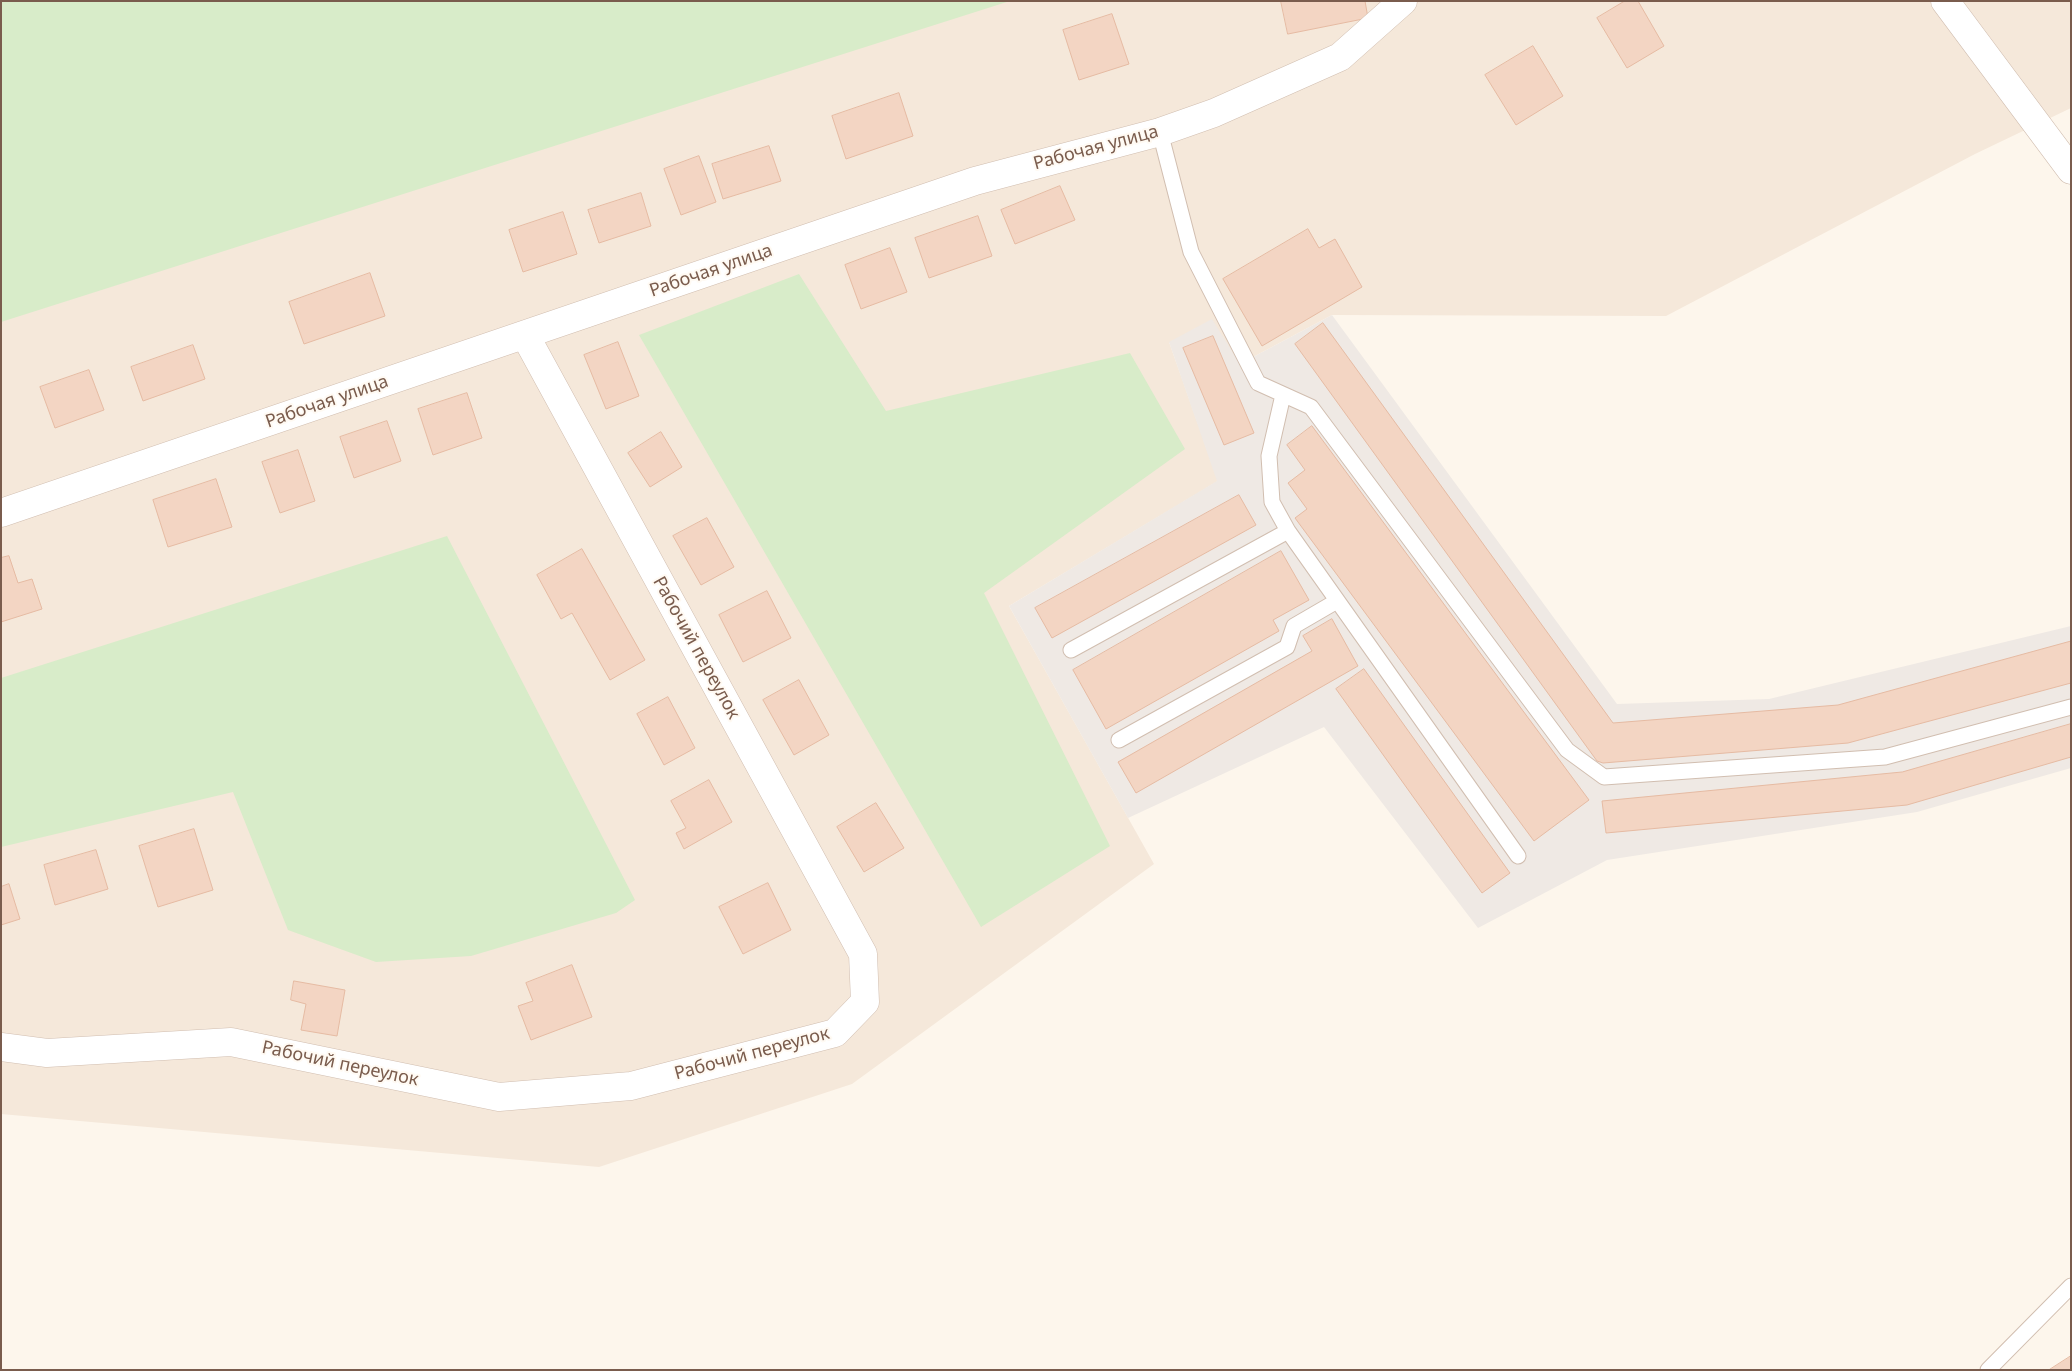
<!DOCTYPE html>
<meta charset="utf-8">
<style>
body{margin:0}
#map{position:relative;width:2072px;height:1371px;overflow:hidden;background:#fdf6ec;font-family:"Noto Sans",sans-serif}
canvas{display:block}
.frame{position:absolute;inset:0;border:2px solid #7a5c4d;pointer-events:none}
</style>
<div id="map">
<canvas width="2072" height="1371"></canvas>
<div class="frame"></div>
</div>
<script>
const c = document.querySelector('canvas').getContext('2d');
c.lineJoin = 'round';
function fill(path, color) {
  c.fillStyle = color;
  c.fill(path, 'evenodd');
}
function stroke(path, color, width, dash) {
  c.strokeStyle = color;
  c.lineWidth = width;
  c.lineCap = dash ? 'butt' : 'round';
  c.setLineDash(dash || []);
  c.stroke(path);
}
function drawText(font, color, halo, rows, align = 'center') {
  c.font = font + ' "Noto Sans",sans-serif';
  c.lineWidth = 4;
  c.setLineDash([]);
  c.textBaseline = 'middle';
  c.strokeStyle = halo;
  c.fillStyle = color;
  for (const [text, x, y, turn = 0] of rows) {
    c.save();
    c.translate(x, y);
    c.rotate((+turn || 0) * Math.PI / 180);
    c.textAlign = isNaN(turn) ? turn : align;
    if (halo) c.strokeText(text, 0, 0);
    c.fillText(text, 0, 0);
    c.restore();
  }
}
fill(new Path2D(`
 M 1,1 L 2071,1 L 2071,108 L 1975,154 L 1666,316 L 1332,315 L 1240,364 L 1169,342 L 1218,481 L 1009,606 L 1154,864 L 852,1084 L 599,1167 L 1,1114 Z`), '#f5e8da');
fill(new Path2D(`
 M 1332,315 L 1617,704 L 1769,699 L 2071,626 L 2071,768 L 1917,812 L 1607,860 L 1478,928 L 1324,727 L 1128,818 L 1009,606 L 1217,481 L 1169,342 L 1212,319 L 1240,364 Z`), '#efe9e4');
fill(new Path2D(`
 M 1,1 L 1010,1 L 1,322 Z
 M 799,274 L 886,411 L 1130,353 L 1185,449 L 984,593 L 1110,846 L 981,927 L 639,335 Z
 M 447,536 L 635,900 L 616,913 L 471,956 L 376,962 L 288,930 L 233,792 L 1,847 L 1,678 Z`), '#d8ecc9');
const building = new Path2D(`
 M 1281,1 L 1365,1 L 1368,18 L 1288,34 Z
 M 1625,1 L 1638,1 L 1664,46 L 1627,68 L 1597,18 Z
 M 1112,14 L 1129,64 L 1079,80 L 1063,30 Z
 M 1533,46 L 1563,96 L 1516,125 L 1485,75 Z
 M 899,93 L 913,136 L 846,159 L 832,116 Z
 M 769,146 L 781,181 L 723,199 L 712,164 Z
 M 699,156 L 716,202 L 681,215 L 664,169 Z
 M 1060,186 L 1075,220 L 1015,244 L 1001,210 Z
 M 641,193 L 651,226 L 599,243 L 588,210 Z
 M 563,212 L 577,254 L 523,272 L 509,230 Z
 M 978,216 L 992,256 L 929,278 L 915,238 Z
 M 1308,229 L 1319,248 L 1335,239 L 1362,287 L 1262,346 L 1223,279 Z
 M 890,248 L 907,292 L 861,309 L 845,265 Z
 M 370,273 L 385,316 L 304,344 L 289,302 Z
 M 1323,323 L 1613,723 L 1838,705 L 2071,641 L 2071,683 L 1848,743 L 1603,763 L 1597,761 L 1295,344 Z
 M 1213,336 L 1254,433 L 1224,445 L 1183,348 Z
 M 618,342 L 639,396 L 606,409 L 584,355 Z
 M 193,345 L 205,379 L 143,401 L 131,367 Z
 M 89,370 L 104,410 L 55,428 L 40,387 Z
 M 467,393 L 482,438 L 433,455 L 418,409 Z
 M 387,421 L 401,461 L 354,478 L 340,437 Z
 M 1312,426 L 1589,800 L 1534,841 L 1295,518 L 1307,509 L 1288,483 L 1305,470 L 1287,445 Z
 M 661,432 L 682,467 L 650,487 L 628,453 Z
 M 298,450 L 315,501 L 280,513 L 262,462 Z
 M 216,479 L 232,527 L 168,547 L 153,500 Z
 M 1239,495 L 1256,525 L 1052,638 L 1035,608 Z
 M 707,518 L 734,567 L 701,585 L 673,536 Z
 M 582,549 L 645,660 L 610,680 L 572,613 L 561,619 L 537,575 Z
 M 1281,551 L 1309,600 L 1273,620 L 1279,631 L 1106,729 L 1073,670 Z
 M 9,556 L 18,583 L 32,579 L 42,609 L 1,622 L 1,558 Z
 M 767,591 L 791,638 L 743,662 L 719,615 Z
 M 1332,619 L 1358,666 L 1136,793 L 1118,762 L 1312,651 L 1303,636 Z
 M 1364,669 L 1510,873 L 1482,893 L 1336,689 Z
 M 799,680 L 829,735 L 794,755 L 763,700 Z
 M 668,697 L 695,748 L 664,765 L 637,714 Z
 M 2071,724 L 2071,757 L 1907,805 L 1606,833 L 1602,801 L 1902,772 Z
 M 709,780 L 732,822 L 684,849 L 676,833 L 686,828 L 671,801 Z
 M 876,803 L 904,848 L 864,872 L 837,827 Z
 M 194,829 L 213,890 L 158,907 L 139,846 Z
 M 96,850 L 108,889 L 55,905 L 44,865 Z
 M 768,883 L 791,930 L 743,954 L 719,907 Z
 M 9,884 L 20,919 L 1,925 L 1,887 Z
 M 572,965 L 592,1017 L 531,1040 L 518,1006 L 533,1001 L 526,983 Z
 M 294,981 L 345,990 L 337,1036 L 301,1030 L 306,1004 L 291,1000 Z
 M 2071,1356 L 2071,1370 L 2049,1370 Z`);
fill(building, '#f3d5c3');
stroke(building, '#e6bba3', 1);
const service = new Path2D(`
 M 1160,132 L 1191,252 L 1258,383 L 1311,407 L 1567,750 L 1604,777 L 1885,757 L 2071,707
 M 1283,395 L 1269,456 L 1272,502 L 1288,531 L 1518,856
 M 1071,650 L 1288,531
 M 1119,740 L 1287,647 L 1294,626 L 1337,601
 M 1988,1370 L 2071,1286`);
const minor = new Path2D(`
 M 1945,1 L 2071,170
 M 1,513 L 975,181 L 1160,132 L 1214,113 L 1340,57 L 1403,1
 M 1,1047 L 47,1053 L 231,1042 L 499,1097 L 631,1086 L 835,1033 L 865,1002 L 863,954 L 525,335`);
stroke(service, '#d1beb0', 17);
stroke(minor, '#d1beb0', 29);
stroke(service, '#fff', 15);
stroke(minor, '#fff', 28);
drawText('18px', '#7a5c4d', '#fffaf3', [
 ["Рабочая улица",1096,148,-15],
 ["Рабочая улица",711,271,-19],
 ["Рабочая улица",327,402,-19],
 ["Рабочий переулок",696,648,61],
 ["Рабочий переулок",752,1054,-15],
 ["Рабочий переулок",340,1064,12]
]);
</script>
